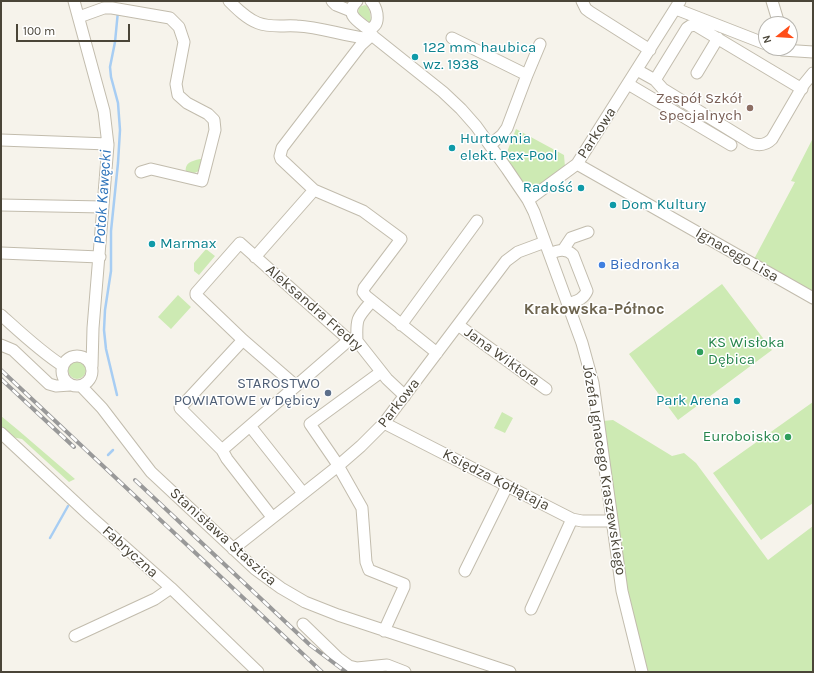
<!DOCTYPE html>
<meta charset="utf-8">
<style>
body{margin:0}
#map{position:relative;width:814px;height:673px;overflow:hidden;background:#f6f3eb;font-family:Karla,sans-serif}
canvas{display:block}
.frame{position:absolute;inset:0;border:2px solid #4a4538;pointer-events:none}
.north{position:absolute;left:758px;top:16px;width:40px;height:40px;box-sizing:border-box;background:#fff;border:1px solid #b7b5af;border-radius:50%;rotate:253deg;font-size:11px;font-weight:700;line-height:16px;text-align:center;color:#4a4538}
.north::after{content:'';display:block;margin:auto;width:14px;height:18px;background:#ff4e19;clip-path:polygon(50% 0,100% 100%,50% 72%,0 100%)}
.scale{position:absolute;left:16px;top:24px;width:114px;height:18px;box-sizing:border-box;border:2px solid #4a4538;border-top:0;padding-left:5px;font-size:12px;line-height:14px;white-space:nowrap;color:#4a4538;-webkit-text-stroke:3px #fff;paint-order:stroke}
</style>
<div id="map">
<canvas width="814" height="673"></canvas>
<div class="frame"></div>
<div class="north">N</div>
<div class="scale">100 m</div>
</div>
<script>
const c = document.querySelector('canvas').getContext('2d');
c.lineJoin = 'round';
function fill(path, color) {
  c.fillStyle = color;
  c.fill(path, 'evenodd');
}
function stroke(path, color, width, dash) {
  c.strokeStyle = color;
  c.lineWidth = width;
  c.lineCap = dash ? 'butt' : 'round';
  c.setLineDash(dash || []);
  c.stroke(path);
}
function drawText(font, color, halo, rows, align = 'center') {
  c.font = font + ' Karla,sans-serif';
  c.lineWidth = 3;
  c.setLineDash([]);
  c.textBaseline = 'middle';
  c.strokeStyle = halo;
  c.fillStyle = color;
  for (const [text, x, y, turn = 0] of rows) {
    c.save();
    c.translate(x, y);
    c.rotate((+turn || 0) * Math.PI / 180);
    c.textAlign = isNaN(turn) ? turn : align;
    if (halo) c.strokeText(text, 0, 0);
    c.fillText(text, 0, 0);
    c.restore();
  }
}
fill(new Path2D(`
 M 365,5 C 371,8 370,15 371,21 L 370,23 L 358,13 L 359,7 Z
 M 516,129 L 564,155 L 565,167 L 535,188 L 530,190 L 525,187 L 505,157 Z
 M 813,138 L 813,295 L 753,261 L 795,182 L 791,181 Z
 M 200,159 L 202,159 L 199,171 L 192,174 L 186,173 C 184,163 191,161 200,159 Z
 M 206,249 L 215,256 L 199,275 L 194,271 L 194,263 Z
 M 722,284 L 772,350 L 678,420 L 629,354 Z
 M 178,295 L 191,307 L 171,329 L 158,317 Z
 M68 370a9 9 0 1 1 18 0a9 9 0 1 1-18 0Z
 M 813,402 L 813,503 L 761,540 L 713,473 Z
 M 502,412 L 513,418 L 505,433 L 494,428 Z
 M 1,416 L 18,430 L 75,479 L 69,482 L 22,439 L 12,437 L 1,426 Z
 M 613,420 L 672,456 L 684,453 L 696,463 L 768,560 L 813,526 L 813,672 L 646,672 L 626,590 L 603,421 Z`), '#cdeab3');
stroke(new Path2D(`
 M 117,395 L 106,349 L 104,330 L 105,310 L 111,271 L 111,231 L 118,163 L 120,130 L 118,103 L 111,77 L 110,67 L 115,42 L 118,11
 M 108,455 L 113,450
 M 50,538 L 68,506`), '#a7cdf3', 2.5);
const minor = new Path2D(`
 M 74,1 L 104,111 L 108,145 L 93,328 L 92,366
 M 229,1 C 237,9 247,19 258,23 C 271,28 284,25 297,26 C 320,27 341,35 364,38
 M 332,1 L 336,5 L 351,11
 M 357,1 C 343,14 359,22 368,29 C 370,31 372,35 374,37 L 443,92 L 461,109 L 476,126 L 507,169 L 528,200 L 534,212 L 582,343 L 593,383 L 622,591 L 642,672
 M 582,1 L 586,9 L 590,12 L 650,50
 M 772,1 L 779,24
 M 676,9 L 766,44
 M 79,17 L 104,8 L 112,8 L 170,18 L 179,27 L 184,42 L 176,84 L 178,95 L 187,103 L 208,114 L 214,120 L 215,130 L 202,181 L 151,169 L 141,172
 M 367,29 C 382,28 378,9 371,1
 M 372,35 L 361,45 L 282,148 L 280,156 L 281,159 L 314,190 L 363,211 L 401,239 L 364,288 L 363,292 L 366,296 L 437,353
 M 452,38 L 527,75
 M 777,48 L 782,50 L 813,52
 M 637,70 L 655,80 L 663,89 L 751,143 C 759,146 766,145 772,139 L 804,84 L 813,73
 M 697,73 L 718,38
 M 655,80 L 687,28 L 690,26 L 695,25 L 802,89
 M 628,84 L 731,145
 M 1,140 L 108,144
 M 490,145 L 502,135 L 507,128 L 527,75 L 540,44
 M 577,164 L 813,298
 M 528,200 L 577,164 L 680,1
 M 1,205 L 103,207
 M 563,250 L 571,238 L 588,232
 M 1,253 L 100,257
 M 550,254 C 558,250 566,248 573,255 L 587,291 C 583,300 576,301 568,304
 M 255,257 L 314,190
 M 1,315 C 21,333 41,352 63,366
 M 401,325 L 477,221
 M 458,325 L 546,389
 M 243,340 L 180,408 L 222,450 L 227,459 L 272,517
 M 349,340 L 296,386 L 243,340 L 196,295 L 196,293 L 240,243 L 349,340 L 357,341 L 387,379 L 405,396
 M 357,341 C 356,318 357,318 372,301
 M 1,345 L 13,350 L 49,384 L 56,386 L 70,385
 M62 371a15 15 0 1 1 30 0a15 15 0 1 1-30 0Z
 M 381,372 L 310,424 L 336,462 L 362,508 L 366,562 L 369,570 L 404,584 L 404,587 L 384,631
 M 81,386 L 102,408 L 151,472 L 255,569 L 281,588 L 305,602 L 338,615 L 510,672
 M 384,423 L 572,519 L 582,521 L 612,521
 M 250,426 L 303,493
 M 1,433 L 90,516 L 171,588 L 258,672
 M 222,450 L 296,386
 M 233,549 L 338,466 L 361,446 L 384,423 L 506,261 L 518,252 L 545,242
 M 465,571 L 507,486
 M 531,609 L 572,519
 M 303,624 L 338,658 L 349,666 L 357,668 L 387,665 L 405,672
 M 75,636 L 155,599 L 171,588`);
stroke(minor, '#c2bcad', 13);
stroke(minor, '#fff', 11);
const rail = new Path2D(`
 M 1,370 L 322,672
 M 1,379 L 74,447
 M 135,480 L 310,645 L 346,672`);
stroke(rail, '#999', 4);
stroke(rail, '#fff', 2.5, [8]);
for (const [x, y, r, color] of [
 [415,57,4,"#0f9aa8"],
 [750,108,4,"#8d6e63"],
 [452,148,4,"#0f9aa8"],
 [581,188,4,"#0f9aa8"],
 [613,205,4,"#0f9aa8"],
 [152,244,4,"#0f9aa8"],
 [602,265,4,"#3f7fe0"],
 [700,352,4,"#2e9e5b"],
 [328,393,4,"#5c6f8a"],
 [737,401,4,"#0f9aa8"],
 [788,437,4,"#2e9e5b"]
]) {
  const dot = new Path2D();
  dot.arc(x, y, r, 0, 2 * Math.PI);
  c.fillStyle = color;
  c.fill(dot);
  stroke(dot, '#fff', 1.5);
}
drawText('15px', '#0d838f', '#fff', [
 ["122 mm haubica",423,48],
 ["wz. 1938",423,65],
 ["Hurtownia",460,139],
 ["elekt. Pex-Pool",460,156],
 ["Radość",573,188,"right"],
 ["Dom Kultury",621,205],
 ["Marmax",160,244],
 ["Park Arena",729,401,"right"]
], 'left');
drawText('15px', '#785e54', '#fff', [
 ["Zespół Szkół",742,99],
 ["Specjalnych",742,116]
], 'right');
drawText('15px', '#4a4538', '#fff', [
 ["Parkowa",597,133,-57],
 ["Ignacego Lisa",737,255,30],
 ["Aleksandra Fredry",314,308,41],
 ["Jana Wiktora",502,357,36],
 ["Parkowa",399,403,-52],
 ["Józefa Ignacego Kraszewskiego",604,470,81],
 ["Księdza Kołłątaja",496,480,27],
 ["Stanisława Staszica",223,537,42],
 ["Fabryczna",130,552,42]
]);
drawText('15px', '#366cbe', '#fff', [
 ["Biedronka",610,265]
], 'left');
drawText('15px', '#27864d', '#fff', [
 ["KS Wisłoka",708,343],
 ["Dębica",708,360],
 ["Euroboisko",780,437,"right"]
], 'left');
drawText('15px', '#4e5e75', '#fff', [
 ["STAROSTWO",320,384],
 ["POWIATOWE w Dębicy",320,401]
], 'right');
drawText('italic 16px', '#2d73ba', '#fff', [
 ["Potok Kawęcki",103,197,-86]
]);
drawText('bold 16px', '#6d644f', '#fff', [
 ["Krakowska-Północ",594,309]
]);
</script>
